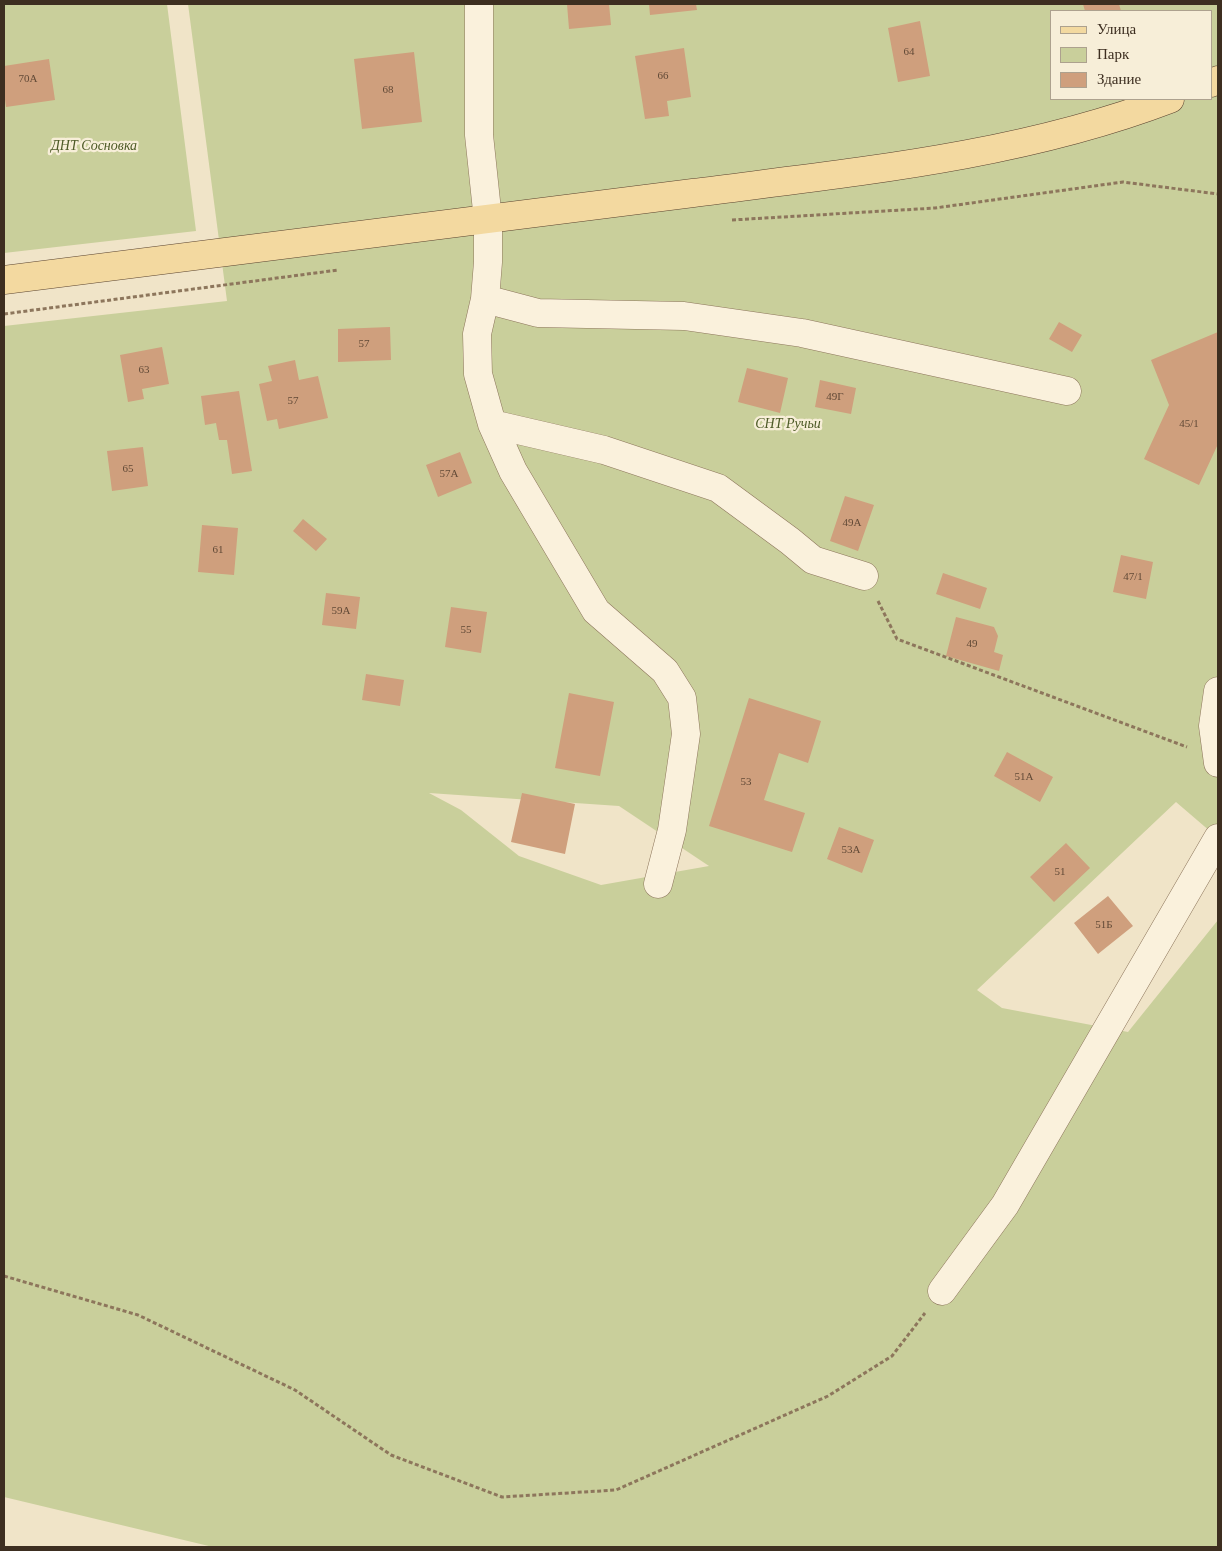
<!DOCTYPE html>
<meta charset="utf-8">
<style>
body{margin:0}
#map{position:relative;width:1222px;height:1551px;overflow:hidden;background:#f0e4c8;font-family:"Times New Roman",serif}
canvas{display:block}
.frame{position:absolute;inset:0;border:5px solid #3d2e20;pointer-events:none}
.legend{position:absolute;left:1050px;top:10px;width:162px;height:90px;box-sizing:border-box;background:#f7eed8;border:1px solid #ada18e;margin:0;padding:6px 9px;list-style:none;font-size:15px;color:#3d2e20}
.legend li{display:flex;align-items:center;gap:10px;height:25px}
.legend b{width:25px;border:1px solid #ada18e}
</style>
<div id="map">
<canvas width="1222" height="1551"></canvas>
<div class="frame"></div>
<ul class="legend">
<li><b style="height:6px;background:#f3d9a0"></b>Улица</li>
<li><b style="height:14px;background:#c9cf9b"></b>Парк</li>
<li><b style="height:14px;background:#cf9f7d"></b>Здание</li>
</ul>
</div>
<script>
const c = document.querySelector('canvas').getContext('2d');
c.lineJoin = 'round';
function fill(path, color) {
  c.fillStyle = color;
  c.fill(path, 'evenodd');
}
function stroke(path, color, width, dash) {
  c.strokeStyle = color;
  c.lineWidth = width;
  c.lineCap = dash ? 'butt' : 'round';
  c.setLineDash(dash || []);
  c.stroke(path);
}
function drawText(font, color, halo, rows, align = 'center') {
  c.font = font + ' "Times New Roman",serif';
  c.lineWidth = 4.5;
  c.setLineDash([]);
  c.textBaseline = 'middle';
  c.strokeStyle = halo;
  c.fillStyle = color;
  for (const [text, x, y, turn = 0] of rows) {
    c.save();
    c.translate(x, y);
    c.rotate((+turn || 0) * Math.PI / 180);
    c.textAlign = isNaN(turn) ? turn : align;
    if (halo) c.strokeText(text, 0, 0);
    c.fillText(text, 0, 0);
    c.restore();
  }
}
fill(new Path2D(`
 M 4,4 L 167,4 L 196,231 L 4,253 Z
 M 188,4 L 1218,4 L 1218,838 L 1176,802 L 977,990 L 1002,1008 L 1128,1032 L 1218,920 L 1218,1547 L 213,1547 L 4,1497 L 4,326 L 227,301 ZM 1051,11 L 1211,11 L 1211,99 L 1051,99 ZM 429,793 L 619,806 L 709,866 L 601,885 L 519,856 L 461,810 Z`), '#c9cf9b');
fill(new Path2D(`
 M 567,4 L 609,4 L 611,25 L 569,29 Z
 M 649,4 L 696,4 L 697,10 L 650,15 Z
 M 1083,4 L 1119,4 L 1121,11 L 1085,11 Z
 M 920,21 L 930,76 L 898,82 L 888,28 Z
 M 684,48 L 691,97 L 667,101 L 669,116 L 645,119 L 635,56 Z
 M 414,52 L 422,122 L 362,129 L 354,59 Z
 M 49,59 L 55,100 L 6,107 L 4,92 L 4,66 Z
 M 1059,322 L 1082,335 L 1072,352 L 1049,339 Z
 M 390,327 L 391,360 L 338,362 L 338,329 Z
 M 1218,332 L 1218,444 L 1199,485 L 1144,459 L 1169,405 L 1151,360 Z
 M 162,347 L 169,384 L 142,389 L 144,399 L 128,402 L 120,355 Z
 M 295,360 L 299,380 L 318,376 L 328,418 L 279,429 L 277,419 L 267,421 L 259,384 L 272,381 L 268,366 Z
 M 747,368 L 788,378 L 780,413 L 738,402 Z
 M 820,380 L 856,388 L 851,414 L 815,407 Z
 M 239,391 L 252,471 L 232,474 L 227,440 L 219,440 L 216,423 L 205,425 L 201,396 Z
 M 143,447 L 148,486 L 112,491 L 107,451 Z
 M 460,452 L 472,483 L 438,497 L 426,465 Z
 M 845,496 L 874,505 L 858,551 L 830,541 Z
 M 303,519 L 327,539 L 316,551 L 293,531 Z
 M 202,525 L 238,528 L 234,575 L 198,572 Z
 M 1121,555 L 1153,562 L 1146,599 L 1113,592 Z
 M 943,573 L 987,588 L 980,609 L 936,594 Z
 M 326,593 L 360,597 L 356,629 L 322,625 Z
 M 451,607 L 487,612 L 481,653 L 445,647 Z
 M 956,617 L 994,627 L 998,636 L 994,652 L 1003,655 L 999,671 L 946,656 Z
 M 366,674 L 404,680 L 400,706 L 362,700 Z
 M 569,693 L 614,702 L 600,776 L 555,768 Z
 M 749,698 L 821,721 L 808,763 L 779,753 L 764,800 L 805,813 L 792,852 L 709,826 Z
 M 1007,752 L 1053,777 L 1040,802 L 994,776 Z
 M 522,793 L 575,804 L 565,854 L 511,842 Z
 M 839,827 L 874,840 L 862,873 L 827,859 Z
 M 1066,843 L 1090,868 L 1054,902 L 1030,877 Z
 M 1108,896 L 1133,926 L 1098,954 L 1074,923 Z`), '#cf9f7d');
const minor = new Path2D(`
 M 479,4 L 479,135 L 488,220 L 488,262 L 485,299 L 477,334 L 478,374 L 492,424 L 513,471 L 596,611 L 665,671 L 682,698 L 686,734 L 672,830 L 658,884
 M 485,299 L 538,313 L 684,316 L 802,333 L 1067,391
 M 492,424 L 604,450 L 718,488 L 790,541 L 813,560 L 864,576
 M 1218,691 L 1213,726 L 1218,763
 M 942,1291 L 1005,1205 L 1218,838`);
const major = new Path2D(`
 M 1211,83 L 1218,80
 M 4,280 C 234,251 464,224 693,193 C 854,172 1018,157 1170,99`);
stroke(minor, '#8d765c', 29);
stroke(major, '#5b4430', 29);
stroke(new Path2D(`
 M 732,220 L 935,208 L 1123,182 L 1218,194
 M 4,314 L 338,270
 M 878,601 L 897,639 L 1187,747
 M 4,1276 L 138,1315 L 295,1390 L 391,1455 L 502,1497 L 616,1490 L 828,1396 L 892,1356 L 925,1313`), '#8d765c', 3, [4, 2.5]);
stroke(minor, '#faf1dc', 28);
stroke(major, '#f3d9a0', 28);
drawText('11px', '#624a37', null, [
 ["64",909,52],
 ["66",663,76],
 ["70А",28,79],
 ["68",388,90],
 ["57",364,344],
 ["63",144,370],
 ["49Г",835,397],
 ["57",293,401],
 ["45/1",1189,424],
 ["65",128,469],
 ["57А",449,474],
 ["49А",852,523],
 ["61",218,550],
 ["47/1",1133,577],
 ["59А",341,611],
 ["55",466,630],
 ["49",972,644],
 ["51А",1024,777],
 ["53",746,782],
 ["53А",851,850],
 ["51",1060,872],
 ["51Б",1104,925]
]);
drawText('italic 14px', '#4d5a26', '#f7eed8', [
 ["ДНТ Сосновка",94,146],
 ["СНТ Ручьи",788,424]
]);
</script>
